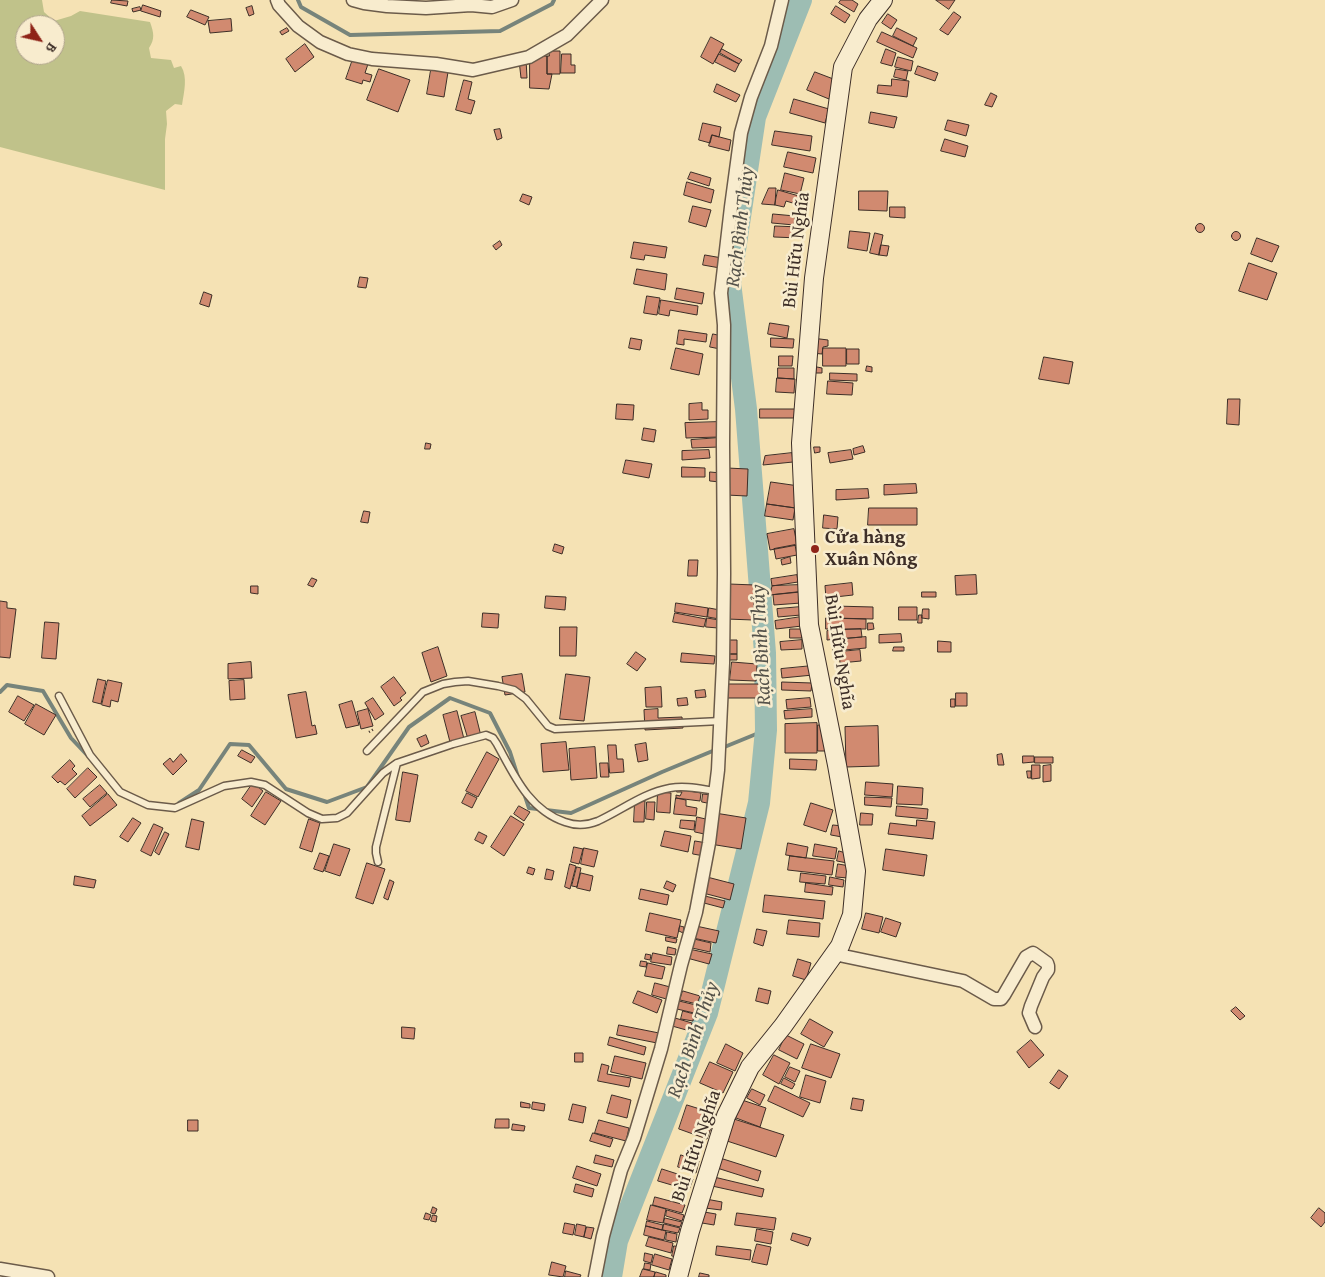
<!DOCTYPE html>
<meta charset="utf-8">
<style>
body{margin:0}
#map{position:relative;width:1325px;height:1277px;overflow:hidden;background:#f5e2b4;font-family:"Gentium Book Plus",serif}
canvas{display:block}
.north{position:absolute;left:15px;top:15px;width:50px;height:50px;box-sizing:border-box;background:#f8ecce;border:1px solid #ada08b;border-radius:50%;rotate:125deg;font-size:14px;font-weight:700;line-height:20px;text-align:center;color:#3d2e27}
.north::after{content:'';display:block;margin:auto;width:18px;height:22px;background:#8f2418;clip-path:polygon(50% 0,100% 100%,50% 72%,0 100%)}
</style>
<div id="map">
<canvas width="1325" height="1277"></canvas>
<div class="north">B</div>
</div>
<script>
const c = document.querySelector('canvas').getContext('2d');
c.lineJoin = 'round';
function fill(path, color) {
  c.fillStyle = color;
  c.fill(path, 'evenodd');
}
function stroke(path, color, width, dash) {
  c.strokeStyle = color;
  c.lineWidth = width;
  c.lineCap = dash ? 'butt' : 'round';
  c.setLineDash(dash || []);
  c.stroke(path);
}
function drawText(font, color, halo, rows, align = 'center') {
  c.font = font + ' "Gentium Book Plus",serif';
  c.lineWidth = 5;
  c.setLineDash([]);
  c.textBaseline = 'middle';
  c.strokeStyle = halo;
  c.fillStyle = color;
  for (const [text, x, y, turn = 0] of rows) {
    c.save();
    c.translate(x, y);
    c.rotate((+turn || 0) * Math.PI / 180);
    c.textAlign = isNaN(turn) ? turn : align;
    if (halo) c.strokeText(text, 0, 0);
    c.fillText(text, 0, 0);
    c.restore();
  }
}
fill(new Path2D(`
 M 0,0 L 42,0 L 44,12 L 54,21 L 71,16 L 80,11 L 150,22 C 154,33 155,39 149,48 L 151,58 L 171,60 L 174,68 L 181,66 C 188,77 184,92 182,105 L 175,104 L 166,111 L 167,124 L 165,139 L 165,190 L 0,147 ZM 25,25 L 55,25 L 55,55 L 25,55 Z`), '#c0c28a');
stroke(new Path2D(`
 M 298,0 L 301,7 L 350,35 L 500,31 L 552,4 L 554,0
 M 0,692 L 7,685 L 43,691 L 71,738 L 87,755
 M 722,748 L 766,730
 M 524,793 L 529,808 L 571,813 L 662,772 L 715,750
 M 179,803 L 199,790 L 230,744 L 249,745 L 286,789 L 327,802 L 367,787 L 409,727 L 450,698 L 490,713 L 510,752 L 519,780`), '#77847b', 4);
stroke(new Path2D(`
 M 611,1277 L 617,1241 L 707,1013 L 759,803 L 766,730 L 765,653 L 746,409 L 730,283 L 755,117 L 801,0`), '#9dbdb3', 22);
const building = new Path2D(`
 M 112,0 L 128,1 L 127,6 L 111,3 Z
 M 841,0 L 852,0 L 858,4 L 854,12 L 839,3 Z
 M 936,0 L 955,0 L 949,9 Z
 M 143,5 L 161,11 L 160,17 L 141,11 Z
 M 252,6 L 254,14 L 249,16 L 246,8 Z
 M 836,6 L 850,15 L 845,23 L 831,14 Z
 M 140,7 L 141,10 L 133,12 L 132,9 Z
 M 191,10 L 209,17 L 205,25 L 187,17 Z
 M 954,12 L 961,17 L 948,35 L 940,30 Z
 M 888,14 L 897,20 L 891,29 L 882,23 Z
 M 231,19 L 232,31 L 210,33 L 208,21 Z
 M 287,28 L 289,31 L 282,35 L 280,32 Z
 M 897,28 L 917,38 L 913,46 L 893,36 Z
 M 882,32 L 917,48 L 913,58 L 877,42 Z
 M 711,37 L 724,44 L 713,64 L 701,57 Z
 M 305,44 L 314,57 L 295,72 L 286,59 Z
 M 722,49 L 742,60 L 739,64 L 720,53 Z
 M 886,49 L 896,53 L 892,66 L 881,63 Z
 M 549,51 L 560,51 L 560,74 L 547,74 L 547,56 L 549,56 Z
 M 562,54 L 571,54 L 571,65 L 575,65 L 575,73 L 561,73 Z
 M 719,54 L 739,64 L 735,72 L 715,62 Z
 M 530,56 L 547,56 L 547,74 L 552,74 L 549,89 L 530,88 Z
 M 898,57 L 913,61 L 911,71 L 895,67 Z
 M 353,59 L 368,64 L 365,73 L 372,75 L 370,82 L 363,80 L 362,84 L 346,79 Z
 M 526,59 L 527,78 L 521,78 L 519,60 Z
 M 918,66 L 938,73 L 935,81 L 915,74 Z
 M 379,69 L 410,80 L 398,112 L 367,100 Z
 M 896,69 L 908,71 L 906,80 L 894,77 Z
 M 431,70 L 448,72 L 444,97 L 427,94 Z
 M 815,72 L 836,80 L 829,99 L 807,90 Z
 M 892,79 L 909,81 L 907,97 L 877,93 L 878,85 L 891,86 Z
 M 464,80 L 472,82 L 468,99 L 475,101 L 471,114 L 456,110 Z
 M 717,84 L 740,95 L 736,102 L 714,92 Z
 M 991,93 L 997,96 L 992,107 L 985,105 Z
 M 794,99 L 829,109 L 825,123 L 790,113 Z
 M 871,112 L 897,117 L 894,128 L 869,123 Z
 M 948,120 L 969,125 L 966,136 L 945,130 Z
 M 703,123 L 721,127 L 719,137 L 712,135 L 710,143 L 699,140 Z
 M 500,129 L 502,138 L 497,140 L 494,130 Z
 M 775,131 L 812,136 L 810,151 L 772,145 Z
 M 712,135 L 731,140 L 729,151 L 709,146 Z
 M 945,139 L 968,146 L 965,157 L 941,151 Z
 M 788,152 L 816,158 L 813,173 L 784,167 Z
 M 691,172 L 711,178 L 709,186 L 688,179 Z
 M 785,173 L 804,178 L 800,194 L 781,190 Z
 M 687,182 L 714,190 L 711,203 L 684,195 Z
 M 769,188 L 776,188 L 775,205 L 762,204 Z
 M 778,190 L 799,196 L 796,204 L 786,201 L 784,207 L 775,205 Z
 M 859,191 L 888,191 L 887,211 L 859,210 Z
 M 523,194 L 532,197 L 529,205 L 520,201 Z
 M 693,206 L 711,210 L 706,227 L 689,222 Z
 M 890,207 L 905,207 L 905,218 L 890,217 Z
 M 773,214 L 795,216 L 794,225 L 772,223 Z
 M1195.5 228a4.5 4.5 0 1 1 9 0a4.5 4.5 0 1 1-9 0Z
 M 775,226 L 800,227 L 799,238 L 774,237 Z
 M 850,231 L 870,233 L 867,251 L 848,248 Z
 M1231.5 236a4.5 4.5 0 1 1 9 0a4.5 4.5 0 1 1-9 0Z
 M 875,233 L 883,235 L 879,255 L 870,253 Z
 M 1257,238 L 1279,246 L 1272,262 L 1251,254 Z
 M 500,241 L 502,245 L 496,250 L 493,246 Z
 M 634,242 L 667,247 L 665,258 L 645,255 L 644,260 L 631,258 Z
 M 881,245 L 889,246 L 887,256 L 879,255 Z
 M 705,255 L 722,258 L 720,268 L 703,265 Z
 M 1249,263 L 1277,273 L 1267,300 L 1239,291 Z
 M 637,269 L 667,274 L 665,290 L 634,284 Z
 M 360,277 L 368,278 L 366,288 L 358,287 Z
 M 677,288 L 704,293 L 702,304 L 675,299 Z
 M 204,292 L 212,295 L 209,307 L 200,304 Z
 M 647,296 L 660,298 L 657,315 L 644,313 Z
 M 661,300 L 698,306 L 697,315 L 670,310 L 669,316 L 659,314 Z
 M 770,323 L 789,326 L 787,338 L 768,334 Z
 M 679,330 L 707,334 L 706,342 L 684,339 L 684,345 L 677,344 Z
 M 713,334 L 722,336 L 720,349 L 710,347 Z
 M 631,338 L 642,340 L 640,350 L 629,348 Z
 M 771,338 L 794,339 L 793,348 L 771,347 Z
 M 812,338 L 828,340 L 828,346 L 823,347 L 822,354 L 811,353 Z
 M 676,348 L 703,354 L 699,375 L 671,369 Z
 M 823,348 L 846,348 L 846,366 L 823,366 Z
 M 847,349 L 859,349 L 859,364 L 847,364 Z
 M 779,356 L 793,356 L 792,366 L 779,366 Z
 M 1044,357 L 1073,362 L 1069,384 L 1039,379 Z
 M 867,366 L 872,367 L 872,372 L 866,371 Z
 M 817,367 L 822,368 L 822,373 L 816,373 Z
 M 778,368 L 794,368 L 794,379 L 778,378 Z
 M 830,373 L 857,374 L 857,381 L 830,380 Z
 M 777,378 L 795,379 L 794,393 L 776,392 Z
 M 828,381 L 853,383 L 852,395 L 827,394 Z
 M 1228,399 L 1240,399 L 1239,425 L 1227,424 Z
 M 702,403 L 702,410 L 708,410 L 708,419 L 689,420 L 689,404 Z
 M 617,404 L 634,405 L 633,420 L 616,419 Z
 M 760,409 L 796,409 L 796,418 L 760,418 Z
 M 719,422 L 719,437 L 686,438 L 685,423 Z
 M 644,428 L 656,430 L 654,442 L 642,440 Z
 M 719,438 L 719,447 L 692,448 L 691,440 Z
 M 426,443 L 431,444 L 430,449 L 425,449 Z
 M 863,446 L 865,452 L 854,455 L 853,449 Z
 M 814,447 L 820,447 L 820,452 L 815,453 Z
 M 709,450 L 710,458 L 682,460 L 682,451 Z
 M 851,450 L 853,459 L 830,463 L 828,453 Z
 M 792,453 L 793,462 L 763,465 L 765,456 Z
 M 626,460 L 652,464 L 649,478 L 623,473 Z
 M 682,467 L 705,468 L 705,477 L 682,477 Z
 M 727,468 L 748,469 L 747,496 L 726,495 Z
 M 710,472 L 721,473 L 720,482 L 710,481 Z
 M 771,482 L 799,486 L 796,508 L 767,504 Z
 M 916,484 L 917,493 L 884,495 L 884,485 Z
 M 868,489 L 869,498 L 836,500 L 836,490 Z
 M 767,504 L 795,508 L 793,520 L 765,516 Z
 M 869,508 L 917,508 L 917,525 L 868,525 Z
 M 364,511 L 370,512 L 368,523 L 361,522 Z
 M 824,515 L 838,517 L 837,529 L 823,528 Z
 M 794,529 L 797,545 L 770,550 L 767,534 Z
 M 555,544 L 564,547 L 562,554 L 553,551 Z
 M 795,545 L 797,555 L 776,559 L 774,549 Z
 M 790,557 L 791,563 L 782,565 L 781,560 Z
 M 689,560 L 698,560 L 697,576 L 688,576 Z
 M 797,575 L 798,582 L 772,586 L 771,579 Z
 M 976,575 L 977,594 L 956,595 L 955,576 Z
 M 312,578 L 317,580 L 313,587 L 308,585 Z
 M 852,583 L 853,595 L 826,598 L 825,586 Z
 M 729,584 L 755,585 L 753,620 L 727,619 Z
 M 800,585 L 800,592 L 770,595 L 772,586 Z
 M 251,586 L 258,586 L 258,594 L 251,593 Z
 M 800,592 L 801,603 L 774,605 L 773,595 Z
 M 922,592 L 936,592 L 936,597 L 922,597 Z
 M 546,596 L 566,597 L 565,610 L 545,608 Z
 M 0,601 L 7,602 L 7,608 L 16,609 L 10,658 L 0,657 Z
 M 676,603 L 708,608 L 707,617 L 675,612 Z
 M 834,606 L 873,607 L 873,619 L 833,618 Z
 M 801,607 L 801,615 L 778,617 L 777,609 Z
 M 899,607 L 917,607 L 917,620 L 899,620 Z
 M 709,608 L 720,610 L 719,619 L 708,617 Z
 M 923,609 L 929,609 L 929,619 L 922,618 Z
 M 483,613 L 499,614 L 498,628 L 482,627 Z
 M 675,613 L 706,619 L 704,627 L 673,622 Z
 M 919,615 L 922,615 L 922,623 L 918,623 Z
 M 801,617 L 802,626 L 776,629 L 775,621 Z
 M 707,618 L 719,620 L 718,628 L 706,627 Z
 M 826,618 L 866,619 L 866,629 L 826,629 Z
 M 45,622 L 59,623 L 56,659 L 42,658 Z
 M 868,623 L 873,623 L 874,629 L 868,630 Z
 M 560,627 L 577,627 L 576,656 L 560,656 Z
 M 790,629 L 801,629 L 802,638 L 790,638 Z
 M 861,629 L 862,637 L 827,640 L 827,631 Z
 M 901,634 L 902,642 L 879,643 L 879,635 Z
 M 866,637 L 866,648 L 833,651 L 832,640 Z
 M 727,640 L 737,640 L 737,654 L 728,654 Z
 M 802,640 L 802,649 L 781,650 L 780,642 Z
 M 938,641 L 951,642 L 951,652 L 938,652 Z
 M 438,647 L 447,676 L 431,682 L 422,653 Z
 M 894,647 L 904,647 L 904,651 L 893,651 Z
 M 860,650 L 861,661 L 840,663 L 839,652 Z
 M 636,652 L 646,659 L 637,671 L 627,664 Z
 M 682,653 L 715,656 L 714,664 L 681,662 Z
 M 728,654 L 737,654 L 737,660 L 728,660 Z
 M 251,662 L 252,678 L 228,679 L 228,664 Z
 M 732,662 L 757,664 L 756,681 L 730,680 Z
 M 812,666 L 813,675 L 782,678 L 781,669 Z
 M 522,674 L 525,692 L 505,695 L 502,677 Z
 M 566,674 L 590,677 L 584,721 L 560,719 Z
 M 394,677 L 406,693 L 400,698 L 402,700 L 394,706 L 381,687 Z
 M 98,679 L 106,681 L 101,704 L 93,702 Z
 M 108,680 L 122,683 L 118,702 L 111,700 L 110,707 L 102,705 Z
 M 244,680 L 245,699 L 230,700 L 229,681 Z
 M 782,682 L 812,683 L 811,691 L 782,690 Z
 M 725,684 L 760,684 L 760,698 L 725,698 Z
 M 661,687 L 662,707 L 646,707 L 645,688 Z
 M 705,690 L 706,697 L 696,698 L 695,691 Z
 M 306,692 L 312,726 L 315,725 L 317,734 L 296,738 L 288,695 Z
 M 956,693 L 967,693 L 967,706 L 956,706 Z
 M 18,696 L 34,705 L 24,721 L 9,712 Z
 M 373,698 L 384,714 L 375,720 L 365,703 Z
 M 687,698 L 688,705 L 678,706 L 677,699 Z
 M 810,698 L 811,707 L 787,709 L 786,700 Z
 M 951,699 L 955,699 L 955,707 L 951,707 Z
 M 352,701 L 359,725 L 346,728 L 339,705 Z
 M 36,704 L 56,715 L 44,735 L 25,724 Z
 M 368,709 L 373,726 L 361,729 L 357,712 Z
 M 658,709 L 658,718 L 682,717 L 683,728 L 645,730 L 644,710 Z
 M 812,709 L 812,717 L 785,719 L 784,711 Z
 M 457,711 L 464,739 L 450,742 L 443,715 Z
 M 475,712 L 481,736 L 468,739 L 461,716 Z
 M 817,723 L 817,753 L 785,753 L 785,724 Z
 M 818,725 L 829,725 L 829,751 L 818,751 Z
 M 878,726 L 879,766 L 846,767 L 845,727 Z
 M 426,735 L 429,743 L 421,747 L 417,739 Z
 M 566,742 L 569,770 L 543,772 L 541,744 Z
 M 646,743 L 648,760 L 638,762 L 635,745 Z
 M 608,745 L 616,745 L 617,759 L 623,759 L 624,772 L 610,773 Z
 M 595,747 L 597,778 L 571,780 L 569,749 Z
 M 242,750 L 255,757 L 251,763 L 238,756 Z
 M 487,752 L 499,759 L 478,797 L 466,791 Z
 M 181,754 L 187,761 L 173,775 L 163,764 L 170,758 L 173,762 Z
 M 1002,754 L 1004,765 L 998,765 L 997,755 Z
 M 1023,756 L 1034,756 L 1034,762 L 1023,763 Z
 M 1035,757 L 1053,757 L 1053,763 L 1035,763 Z
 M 790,759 L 817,760 L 816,770 L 790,769 Z
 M 70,760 L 75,766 L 72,769 L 77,774 L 65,785 L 60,781 L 58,783 L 52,777 Z
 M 600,763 L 608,763 L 609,777 L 601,777 Z
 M 1032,765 L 1040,765 L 1040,778 L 1032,779 Z
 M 1051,765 L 1051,781 L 1043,782 L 1043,766 Z
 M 88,768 L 97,777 L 75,798 L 67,789 Z
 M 1027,771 L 1031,771 L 1031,778 L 1028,778 Z
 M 403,772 L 418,775 L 410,822 L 396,820 Z
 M 866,782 L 893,784 L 892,797 L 865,795 Z
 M 253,783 L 263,791 L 252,807 L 242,799 Z
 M 100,785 L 107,793 L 90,807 L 83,799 Z
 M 677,786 L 689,787 L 689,791 L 701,793 L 700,801 L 676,798 L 676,795 L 680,796 L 682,792 L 677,792 Z
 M 898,786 L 923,788 L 922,805 L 897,804 Z
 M 266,792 L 281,801 L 265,825 L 251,816 Z
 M 658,792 L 671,793 L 670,813 L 657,812 Z
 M 467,793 L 477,798 L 472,808 L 462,803 Z
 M 108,794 L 117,805 L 90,826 L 82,816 Z
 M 703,794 L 713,795 L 712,804 L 702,802 Z
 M 865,797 L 892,798 L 891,807 L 865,805 Z
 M 676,798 L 686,800 L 686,806 L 697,808 L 696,816 L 674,814 Z
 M 635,801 L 645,801 L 644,822 L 634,822 Z
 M 647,802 L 655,802 L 654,820 L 646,819 Z
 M 811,803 L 833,810 L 826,832 L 804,825 Z
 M 519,806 L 530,812 L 524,821 L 514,814 Z
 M 897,806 L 928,809 L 927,819 L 896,816 Z
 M 715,813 L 746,818 L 741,849 L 710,844 Z
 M 861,813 L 873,814 L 872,825 L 860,825 Z
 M 511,816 L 524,824 L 504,856 L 491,847 Z
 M 697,817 L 710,820 L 709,835 L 695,832 Z
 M 133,818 L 141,823 L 128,842 L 120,837 Z
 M 192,819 L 204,822 L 199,850 L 186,847 Z
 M 309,819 L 320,823 L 312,852 L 300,848 Z
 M 681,820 L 695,821 L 694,830 L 680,828 Z
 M 917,820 L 935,822 L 933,839 L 888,834 L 890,823 L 916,826 Z
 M 154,824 L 163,828 L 151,856 L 141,851 Z
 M 833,825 L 843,826 L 842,837 L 831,835 Z
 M 665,831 L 691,836 L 688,852 L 661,846 Z
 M 165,832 L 169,834 L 159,855 L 155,852 Z
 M 479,832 L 487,836 L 483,844 L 475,840 Z
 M 695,841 L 707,843 L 704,856 L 693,854 Z
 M 788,843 L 808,847 L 806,858 L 786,855 Z
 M 334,844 L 350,849 L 340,876 L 325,871 Z
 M 815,844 L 837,848 L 835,859 L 813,856 Z
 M 574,847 L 583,849 L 579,864 L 571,862 Z
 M 584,848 L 598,851 L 594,867 L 581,864 Z
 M 886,849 L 927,855 L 924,876 L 883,870 Z
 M 839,851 L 849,854 L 847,863 L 837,861 Z
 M 320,853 L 329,856 L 323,872 L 314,869 Z
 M 790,856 L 834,861 L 832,875 L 788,870 Z
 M 367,863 L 385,869 L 373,904 L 356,898 Z
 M 570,864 L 576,866 L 570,889 L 565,887 Z
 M 838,864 L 850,866 L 848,878 L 836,877 Z
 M 529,867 L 535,869 L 533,875 L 527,873 Z
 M 577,867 L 581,868 L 577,887 L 572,886 Z
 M 547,869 L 554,871 L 552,880 L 545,879 Z
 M 581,873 L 593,876 L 590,891 L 577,888 Z
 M 801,873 L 826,876 L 825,884 L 800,882 Z
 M 75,876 L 96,880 L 94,888 L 74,885 Z
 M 707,877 L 734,884 L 730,900 L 703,893 Z
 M 830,877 L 844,880 L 843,887 L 829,885 Z
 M 390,880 L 394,882 L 388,900 L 384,898 Z
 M 667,881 L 676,885 L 673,892 L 664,888 Z
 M 806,883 L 833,887 L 832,895 L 805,892 Z
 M 641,889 L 669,895 L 667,905 L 639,899 Z
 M 765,895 L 825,901 L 823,919 L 763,912 Z
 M 705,896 L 725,901 L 723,908 L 704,903 Z
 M 650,913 L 681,920 L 677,938 L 646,931 Z
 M 866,913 L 883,917 L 879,933 L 862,929 Z
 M 886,918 L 901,923 L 896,937 L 881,932 Z
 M 789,920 L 820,923 L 819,937 L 787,934 Z
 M 680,926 L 684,927 L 683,933 L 679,931 Z
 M 696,926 L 719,931 L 716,943 L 693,938 Z
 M 757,929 L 767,931 L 763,946 L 754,943 Z
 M 666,937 L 677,939 L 676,943 L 666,941 Z
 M 694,939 L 711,943 L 710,952 L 692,948 Z
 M 668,947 L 676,949 L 675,955 L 667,954 Z
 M 689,949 L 712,954 L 709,964 L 687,958 Z
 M 653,953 L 672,957 L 671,965 L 651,962 Z
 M 646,954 L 651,955 L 650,960 L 645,959 Z
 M 798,959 L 811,963 L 806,980 L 793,976 Z
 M 641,961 L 647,962 L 646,967 L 640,966 Z
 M 648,963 L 665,967 L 662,979 L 645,976 Z
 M 655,983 L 674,988 L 670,1000 L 652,995 Z
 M 759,988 L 771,991 L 768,1004 L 756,1001 Z
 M 638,991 L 662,1000 L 657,1013 L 633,1003 Z
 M 683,991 L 700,996 L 697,1004 L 680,1000 Z
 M 679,1001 L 696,1005 L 694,1013 L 677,1009 Z
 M 1236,1007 L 1245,1016 L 1240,1020 L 1231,1011 Z
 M 683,1011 L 694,1014 L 693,1021 L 681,1019 Z
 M 675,1018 L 692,1023 L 690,1031 L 672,1026 Z
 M 810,1019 L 833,1032 L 824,1047 L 801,1034 Z
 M 619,1025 L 659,1033 L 657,1043 L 617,1035 Z
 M 402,1027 L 415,1028 L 414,1039 L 402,1038 Z
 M 786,1035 L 804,1044 L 797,1059 L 779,1050 Z
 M 610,1037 L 646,1047 L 644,1055 L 608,1045 Z
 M 1031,1040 L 1044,1055 L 1029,1068 L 1017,1052 Z
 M 726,1044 L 743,1053 L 735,1071 L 717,1063 Z
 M 811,1044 L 840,1054 L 831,1078 L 802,1068 Z
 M 575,1053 L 583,1053 L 583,1062 L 575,1062 Z
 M 774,1055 L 790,1063 L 779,1084 L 763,1075 Z
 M 615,1056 L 646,1063 L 642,1079 L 611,1072 Z
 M 710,1062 L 733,1072 L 723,1093 L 700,1083 Z
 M 602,1064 L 609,1066 L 607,1074 L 631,1078 L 629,1087 L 598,1081 Z
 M 790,1067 L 800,1071 L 795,1082 L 785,1077 Z
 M 1059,1070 L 1068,1076 L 1059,1089 L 1050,1083 Z
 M 806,1075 L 826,1081 L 820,1103 L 800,1097 Z
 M 784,1078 L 795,1084 L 792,1089 L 781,1084 Z
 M 775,1086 L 810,1103 L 803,1117 L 768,1101 Z
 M 752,1089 L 765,1095 L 760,1105 L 747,1098 Z
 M 612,1095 L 631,1100 L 627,1118 L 607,1113 Z
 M 853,1098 L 864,1100 L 862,1111 L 851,1109 Z
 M 742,1100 L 766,1108 L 760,1127 L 736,1118 Z
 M 521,1102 L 530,1104 L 530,1108 L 521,1107 Z
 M 533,1102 L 545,1104 L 544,1111 L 532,1109 Z
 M 573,1104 L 586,1107 L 583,1123 L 569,1120 Z
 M 687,1105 L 716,1114 L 707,1139 L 679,1129 Z
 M 496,1119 L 509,1119 L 509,1128 L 495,1128 Z
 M 734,1119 L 784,1135 L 776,1157 L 727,1141 Z
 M 188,1120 L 198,1120 L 198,1131 L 188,1131 Z
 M 599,1120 L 629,1128 L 626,1141 L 595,1133 Z
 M 513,1124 L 525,1126 L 524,1131 L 512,1130 Z
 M 593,1133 L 613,1139 L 610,1147 L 590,1141 Z
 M 596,1155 L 614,1160 L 612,1167 L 594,1163 Z
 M 681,1155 L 699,1161 L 696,1173 L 678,1167 Z
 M 720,1158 L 761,1171 L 758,1181 L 717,1168 Z
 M 577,1166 L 601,1174 L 597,1186 L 573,1178 Z
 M 662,1169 L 693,1179 L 689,1190 L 658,1181 Z
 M 714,1177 L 764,1189 L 762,1197 L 712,1186 Z
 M 576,1184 L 594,1189 L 592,1197 L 574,1192 Z
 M 655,1197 L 685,1205 L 682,1213 L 653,1205 Z
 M 706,1199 L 722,1202 L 721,1210 L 705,1208 Z
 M 651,1205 L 666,1209 L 663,1223 L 647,1220 Z
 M 433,1207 L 437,1209 L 435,1214 L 431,1213 Z
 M 1319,1208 L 1325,1213 L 1325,1222 L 1321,1227 L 1311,1218 Z
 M 667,1210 L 684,1215 L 682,1221 L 666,1216 Z
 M 704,1212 L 716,1214 L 714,1225 L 702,1223 Z
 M 426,1213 L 431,1215 L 429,1220 L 424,1219 Z
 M 737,1213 L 776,1218 L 774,1230 L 735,1225 Z
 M 433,1215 L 437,1216 L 436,1222 L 431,1221 Z
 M 665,1218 L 682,1222 L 680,1227 L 664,1223 Z
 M 647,1221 L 663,1225 L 662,1230 L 646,1226 Z
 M 565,1223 L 575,1225 L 573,1235 L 563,1233 Z
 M 577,1224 L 586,1226 L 584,1237 L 575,1235 Z
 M 664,1224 L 680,1228 L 678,1233 L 663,1230 Z
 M 646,1226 L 666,1231 L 664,1240 L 644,1235 Z
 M 587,1227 L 594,1228 L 591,1239 L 584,1237 Z
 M 757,1229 L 773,1232 L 771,1244 L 755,1241 Z
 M 667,1232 L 677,1234 L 676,1242 L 666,1240 Z
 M 793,1233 L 811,1238 L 808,1246 L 791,1240 Z
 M 649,1237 L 673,1243 L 671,1253 L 646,1246 Z
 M 757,1244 L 771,1247 L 767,1265 L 752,1262 Z
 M 674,1246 L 682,1247 L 680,1258 L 672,1256 Z
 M 717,1246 L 751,1250 L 750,1260 L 716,1255 Z
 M 645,1253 L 653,1255 L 651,1263 L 644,1261 Z
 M 655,1254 L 672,1259 L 669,1270 L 652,1265 Z
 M 552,1262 L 566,1266 L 563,1277 L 549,1275 Z
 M 645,1263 L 651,1264 L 650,1270 L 644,1269 Z
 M 643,1269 L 655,1272 L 654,1277 L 640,1277 Z
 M 566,1271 L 581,1275 L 580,1277 L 565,1277 Z
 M 656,1272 L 666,1275 L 666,1277 L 654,1277 Z
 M 700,1273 L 709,1275 L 709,1277 L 699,1277 Z`);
fill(building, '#d18a70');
stroke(building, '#3d2e27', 1);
const lane = new Path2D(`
 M 59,696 L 90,755 L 120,792 L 148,805 L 175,808 L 224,786 L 251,782 L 265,785 L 308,813 L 322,819 L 337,818 L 347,813 L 383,773 L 397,763 L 453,744 L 486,735 L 493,738 L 497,744 C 514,775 529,810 565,822 C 576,826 586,826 598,821 C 622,810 643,793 670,788 C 685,785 701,789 715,791
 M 367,751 L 423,692 L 443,684 L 455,682 L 468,681 L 498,686 L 514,690 L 526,699 L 548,726 L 555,729 L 721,721
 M 378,862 L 376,853 L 376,847 L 397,763`);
const street = new Path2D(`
 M 277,0 L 279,5 L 298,26 L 320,42 L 348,54 L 372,59 L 436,64 L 473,70 L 529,57 L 567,35 L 602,0
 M 353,0 L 364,3 L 387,6 L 426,8 L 471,5 L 492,7 L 512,0
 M 834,954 L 963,981 L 994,999 L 1001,999 L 1004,995 L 1026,957 L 1033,953 L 1047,963 L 1048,966 L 1048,970 L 1043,977 L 1031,1006 L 1029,1013 L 1035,1027
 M 0,1269 L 48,1277
 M 595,1277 L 603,1236 L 621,1170 L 634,1138 L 661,1049 L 681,965 L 696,912 L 709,843 L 718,770 L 723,663 L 724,574 L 723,444 L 724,325 L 721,293 L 731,207 L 741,133 L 751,97 L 771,46 L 782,0`);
const secondary = new Path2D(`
 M 678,1277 L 690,1231 L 726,1116 L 750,1067 L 783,1026 L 840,946 L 852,915 L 856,871 L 837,765 L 809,625 L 801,443 L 814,278 L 843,67 L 868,19 L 883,0`);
stroke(lane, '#6b5b4a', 9);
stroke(street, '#6b5b4a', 15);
stroke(secondary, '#3d2e27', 20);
stroke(new Path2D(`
 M 369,732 L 374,729`), '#3d2e27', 2.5, [1, 2.5]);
stroke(lane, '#f8ecce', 6);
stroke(street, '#f8ecce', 12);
stroke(secondary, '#f8ecce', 18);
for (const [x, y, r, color] of [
 [815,549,5,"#8f2418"]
]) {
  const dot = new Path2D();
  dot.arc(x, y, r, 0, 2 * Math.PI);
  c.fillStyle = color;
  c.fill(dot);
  stroke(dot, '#f8ecce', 2);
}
drawText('19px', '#3d2e27', '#f8ecce', [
 ["Bùi Hữu Nghĩa",797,250,-83],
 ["Bùi Hữu Nghĩa",839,652,81],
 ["Bùi Hữu Nghĩa",697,1146,-71]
]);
drawText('bold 19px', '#3d2e27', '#f8ecce', [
 ["Cửa hàng",825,538],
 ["Xuân Nông",825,560]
], 'left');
drawText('italic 20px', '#55524a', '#f8ecce', [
 ["Rạch Bình Thủy",741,227,-83],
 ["Rạch Bình Thủy",762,645,-93],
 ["Rạch Bình Thủy",694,1040,-71]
]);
</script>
